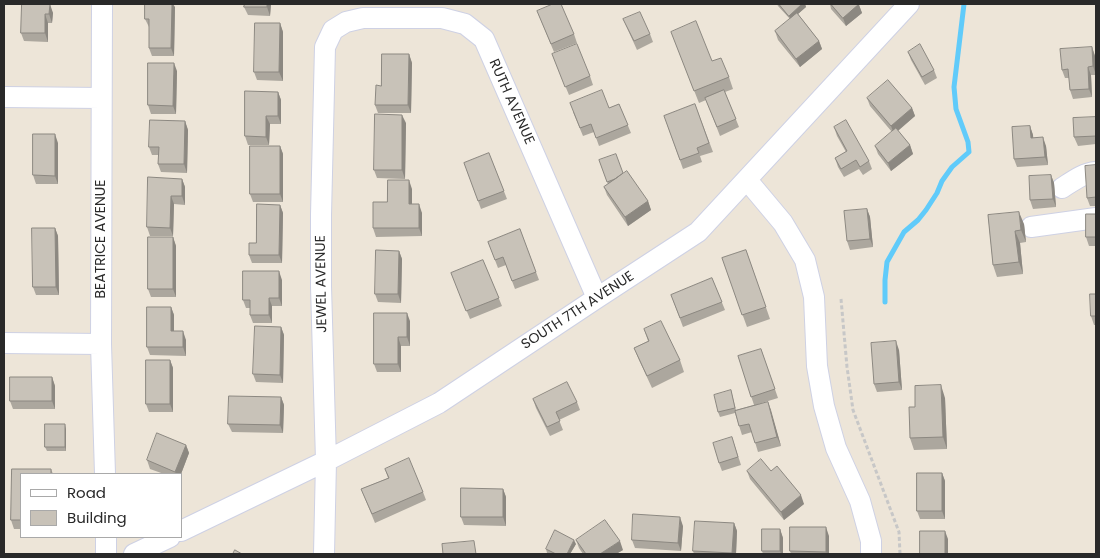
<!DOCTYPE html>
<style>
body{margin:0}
#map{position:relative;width:1100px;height:558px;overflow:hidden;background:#ede5d8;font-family:Poppins,sans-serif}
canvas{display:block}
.frame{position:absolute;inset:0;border:5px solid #292929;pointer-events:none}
.legend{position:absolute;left:20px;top:473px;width:162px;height:65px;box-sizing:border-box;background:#fff;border:1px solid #a9a9a9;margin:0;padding:6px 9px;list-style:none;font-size:15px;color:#292929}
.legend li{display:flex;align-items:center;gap:10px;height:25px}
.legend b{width:25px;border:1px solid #a9a9a9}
</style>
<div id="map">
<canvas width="1100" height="558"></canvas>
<div class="frame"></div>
<ul class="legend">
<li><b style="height:6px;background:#fff"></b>Road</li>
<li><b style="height:14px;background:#c8c2b8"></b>Building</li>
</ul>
</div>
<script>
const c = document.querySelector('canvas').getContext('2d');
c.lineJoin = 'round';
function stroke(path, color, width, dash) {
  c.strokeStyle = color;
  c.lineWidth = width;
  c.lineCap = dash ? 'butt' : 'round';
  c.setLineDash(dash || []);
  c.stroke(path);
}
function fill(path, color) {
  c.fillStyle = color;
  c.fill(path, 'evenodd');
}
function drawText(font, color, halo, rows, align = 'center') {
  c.font = font + ' Poppins,sans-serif';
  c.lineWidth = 4;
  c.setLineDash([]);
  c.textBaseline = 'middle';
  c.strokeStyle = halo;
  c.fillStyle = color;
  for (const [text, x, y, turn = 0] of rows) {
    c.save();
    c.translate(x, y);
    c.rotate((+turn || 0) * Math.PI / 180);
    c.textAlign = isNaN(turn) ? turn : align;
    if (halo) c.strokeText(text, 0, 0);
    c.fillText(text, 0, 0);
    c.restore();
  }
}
stroke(new Path2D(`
 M 885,302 L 885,280 L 887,262 L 904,232 L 918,220 L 926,210 L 937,193 L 942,181 L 952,167 L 969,152 L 968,142 L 956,109 L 954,87 L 964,4`), '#60cbfa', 5);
const minor = new Path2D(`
 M 102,4 L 101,344 L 105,474
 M 4,97 L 101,98
 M 747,180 L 783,223 L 805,260 L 814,297 L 817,366 L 824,406 L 836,448 L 860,501 L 871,541 L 871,554
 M 1062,188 C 1073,181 1083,173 1096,172
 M 1031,227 L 1096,218
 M 4,343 L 101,344
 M 181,531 L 326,461 L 439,403 L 597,298 L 698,232 L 909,4
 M 106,537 L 106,554
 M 134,554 L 170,537
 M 324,554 L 326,461 L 321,286 L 321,215 L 325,47 L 333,30 L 346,22 L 363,18 L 442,18 L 465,24 L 484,39 L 597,298`);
stroke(minor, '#ced1e4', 22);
stroke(new Path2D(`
 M 841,299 L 847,367 L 853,410 L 899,532 L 900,554`), '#c7c7c7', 3, [4, 2.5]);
stroke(minor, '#fff', 20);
fill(new Path2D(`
 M 22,4 L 48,4 L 53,13 L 52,23 L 48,23 L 48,42 L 24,41 L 21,33 Z
 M 245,4 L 271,4 L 270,16 L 248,15 L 244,7 Z
 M 777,4 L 805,4 L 806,7 L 798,14 L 819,41 L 822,49 L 800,67 L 778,40 L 775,31 L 790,19 L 778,6 Z
 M 830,4 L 861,4 L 859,5 L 862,13 L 846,26 L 831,9 Z
 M 175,7 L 174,56 L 152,56 L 149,48 L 149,27 L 145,19 Z
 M 537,11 L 574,34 L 577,43 L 554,52 Z
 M 623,19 L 650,34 L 653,42 L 637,50 Z
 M 280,23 L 283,32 L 283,81 L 257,80 L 254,72 Z
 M 671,32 L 712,61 L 729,77 L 733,89 L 725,92 L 739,127 L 720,136 L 706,100 L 699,103 Z
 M 1092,47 L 1095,56 L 1096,75 L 1091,75 L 1092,97 L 1073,99 L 1070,90 L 1069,78 L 1065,78 L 1062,70 Z
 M 908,52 L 934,70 L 937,78 L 925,85 L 911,60 Z
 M 409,54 L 412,63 L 411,113 L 378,113 L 375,105 L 381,86 Z
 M 552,54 L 590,76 L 593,85 L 569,95 Z
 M 177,71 L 176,114 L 151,114 L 148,105 Z
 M 278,92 L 281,100 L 281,124 L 270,124 L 269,145 L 248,145 L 245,136 Z
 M 867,98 L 912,108 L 915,116 L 898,131 L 910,145 L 913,154 L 891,171 L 878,154 L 875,146 L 892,132 L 870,106 Z
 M 619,104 L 631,133 L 599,146 L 594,132 L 583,136 L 573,112 L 609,108 Z
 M 695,104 L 713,152 L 700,156 L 702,162 L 683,169 L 664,116 Z
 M 1096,117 L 1096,144 L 1078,146 L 1074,137 Z
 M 185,121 L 188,130 L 187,173 L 161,172 L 158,164 L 159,155 L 152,155 L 149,147 Z
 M 406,123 L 405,179 L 377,178 L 374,170 Z
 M 1030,126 L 1033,135 L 1033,138 L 1046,146 L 1048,165 L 1017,167 L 1014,159 Z
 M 834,127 L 869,161 L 872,169 L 863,175 L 859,169 L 844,177 L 838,167 L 835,158 L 846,152 L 837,136 Z
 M 58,143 L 58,184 L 36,184 L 33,175 Z
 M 280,146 L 283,154 L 283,202 L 253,202 L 250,194 Z
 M 489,153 L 507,199 L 481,209 L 464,163 Z
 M 599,160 L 648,201 L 651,210 L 628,226 L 607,195 L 604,187 L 608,184 Z
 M 1096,165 L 1096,206 L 1090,206 L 1087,198 Z
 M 1051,175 L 1054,183 L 1056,207 L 1033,209 L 1030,200 Z
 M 182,179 L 185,187 L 185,205 L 174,204 L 173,236 L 150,236 L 147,227 Z
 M 412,189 L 412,204 L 422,213 L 422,236 L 376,237 L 373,228 L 387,202 Z
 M 280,205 L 283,213 L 282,263 L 252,263 L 249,255 Z
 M 867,209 L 870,217 L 873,247 L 850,250 L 847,241 Z
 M 1096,214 L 1096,246 L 1089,246 L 1086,237 Z
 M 988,215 L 1024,224 L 1026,242 L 1020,243 L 1023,274 L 997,277 L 993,265 Z
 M 55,228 L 58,236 L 59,295 L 36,295 L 33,287 Z
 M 520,229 L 539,280 L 515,289 L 506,265 L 498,268 L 488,242 Z
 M 173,237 L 176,246 L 176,297 L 151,297 L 148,289 Z
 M 746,250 L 770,319 L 747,327 L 722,258 Z
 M 399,251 L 402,259 L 401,303 L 378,302 L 375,294 Z
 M 483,260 L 502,306 L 470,319 L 451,273 Z
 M 712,278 L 725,310 L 683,327 L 671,295 Z
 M 282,280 L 282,306 L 272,306 L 272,323 L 253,323 L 250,315 L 250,308 L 246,308 L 243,300 Z
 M 1096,294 L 1096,325 L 1094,325 L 1091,316 Z
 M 171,307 L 174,315 L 174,331 L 186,340 L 186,356 L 150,355 L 147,347 Z
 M 410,321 L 410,346 L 401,346 L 401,372 L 377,372 L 374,364 Z
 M 281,327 L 284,335 L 283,383 L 256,382 L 253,374 Z
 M 644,329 L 680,360 L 684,372 L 652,388 L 639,360 L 634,348 L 648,341 Z
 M 761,349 L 778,398 L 755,405 L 768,402 L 781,446 L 758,452 L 752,432 L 742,435 L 735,413 L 720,417 L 718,412 L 731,390 L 736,410 L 754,405 L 738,356 Z
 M 899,350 L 902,390 L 877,392 L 874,384 Z
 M 170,360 L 173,368 L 173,412 L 149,412 L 146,404 Z
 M 52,377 L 55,386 L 55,409 L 13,409 L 10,401 Z
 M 281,397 L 284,405 L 283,433 L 232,432 L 228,424 Z
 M 945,398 L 947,449 L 914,450 L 910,438 L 915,407 Z
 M 533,399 L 577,402 L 580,410 L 559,420 L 563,430 L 550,436 L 536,408 Z
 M 66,429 L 66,451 L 47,451 L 45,447 Z
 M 732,437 L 741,465 L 722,471 L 719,463 Z
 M 186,445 L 189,453 L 181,474 L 164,474 L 150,469 L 147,460 Z
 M 12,469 L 51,469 L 53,474 L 21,474 L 21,529 L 14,529 L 11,520 Z
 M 385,469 L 423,492 L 426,500 L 375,523 L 361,489 L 388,478 Z
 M 747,471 L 771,471 L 804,504 L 784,520 L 750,479 Z
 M 942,473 L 945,481 L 945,519 L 920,519 L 917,511 Z
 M 503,489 L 506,497 L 506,526 L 464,525 L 461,517 Z
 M 734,523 L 737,531 L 736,554 L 694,554 L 693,551 Z
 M 683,526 L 681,551 L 635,548 L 632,540 Z
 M 780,529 L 783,538 L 783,554 L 763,554 L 762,551 Z
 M 829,536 L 829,554 L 791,554 L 790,551 Z
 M 576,540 L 623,550 L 616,554 L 583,554 L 579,548 Z
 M 576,544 L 570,554 L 549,554 L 547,553 L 546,549 Z`), '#aca79e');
fill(new Path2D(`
 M 50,4 L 53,13 L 52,23 L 49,14 Z
 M 172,4 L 173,4 L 175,7 L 174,56 L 171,48 Z
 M 267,4 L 271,4 L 270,16 L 267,7 Z
 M 802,4 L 805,4 L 806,7 L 791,20 L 789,16 Z
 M 856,4 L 861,4 L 859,5 L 862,13 L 846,26 L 843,18 Z
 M 45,14 L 48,23 L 48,42 L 45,33 Z
 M 280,23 L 283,32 L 283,81 L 279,72 Z
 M 819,41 L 822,49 L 800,67 L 796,59 Z
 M 1092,47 L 1095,56 L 1096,75 L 1093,66 Z
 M 409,54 L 412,63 L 411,113 L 408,105 Z
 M 174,63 L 177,71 L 176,114 L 173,106 Z
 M 1088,67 L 1091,75 L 1092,97 L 1089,89 Z
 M 278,92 L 281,100 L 281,124 L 278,116 Z
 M 912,108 L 915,116 L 894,134 L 891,126 Z
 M 402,115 L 406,123 L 405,179 L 402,170 Z
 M 266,116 L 270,124 L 269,145 L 266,137 Z
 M 185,121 L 188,130 L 187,173 L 184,164 Z
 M 1030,126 L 1033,135 L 1034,147 L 1031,138 Z
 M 55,134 L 58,143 L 58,184 L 55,176 Z
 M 1043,137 L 1046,146 L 1048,165 L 1045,157 Z
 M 910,145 L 913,154 L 891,171 L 888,163 Z
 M 280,146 L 283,154 L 283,202 L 280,194 Z
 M 1051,175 L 1054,183 L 1056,207 L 1053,199 Z
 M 182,179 L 185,187 L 185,205 L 182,196 Z
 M 409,180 L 412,189 L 412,213 L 409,204 Z
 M 171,196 L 174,204 L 173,236 L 170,228 Z
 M 648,201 L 651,210 L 628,226 L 625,217 Z
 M 419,204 L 422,213 L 422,236 L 419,228 Z
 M 280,205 L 283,213 L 282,263 L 279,255 Z
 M 867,209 L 870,217 L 873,247 L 870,239 Z
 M 1019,212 L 1024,224 L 1026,242 L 1021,230 Z
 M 55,228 L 58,236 L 59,295 L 56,287 Z
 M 1015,231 L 1020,243 L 1023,274 L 1019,262 Z
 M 173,237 L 176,246 L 176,297 L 173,289 Z
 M 399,251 L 402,259 L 401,303 L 398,294 Z
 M 279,271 L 282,280 L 282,306 L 279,298 Z
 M 269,298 L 272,306 L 272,323 L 269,315 Z
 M 171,307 L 174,315 L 174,340 L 171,331 Z
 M 407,313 L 410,321 L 410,346 L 407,337 Z
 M 281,327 L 284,335 L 283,383 L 280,375 Z
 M 183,331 L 186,340 L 186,356 L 183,347 Z
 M 398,337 L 401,346 L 401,372 L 398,364 Z
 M 896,341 L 899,350 L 902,390 L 899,382 Z
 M 170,360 L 173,368 L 173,412 L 170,404 Z
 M 52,377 L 55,386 L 55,409 L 52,401 Z
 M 941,385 L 945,398 L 947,449 L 943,437 Z
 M 281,397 L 284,405 L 283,433 L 280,425 Z
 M 768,402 L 771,410 L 781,446 L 777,437 Z
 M 65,424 L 66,429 L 66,451 L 65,447 Z
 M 186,445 L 189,453 L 181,474 L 176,474 L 175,472 Z
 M 942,473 L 945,481 L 945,519 L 942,511 Z
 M 503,489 L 506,497 L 506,526 L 503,517 Z
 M 801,495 L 804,504 L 784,520 L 781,512 Z
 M 680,517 L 683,526 L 681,551 L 678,543 Z
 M 734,523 L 737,531 L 736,554 L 733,554 L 732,553 Z
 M 826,527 L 829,536 L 829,554 L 827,554 L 826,552 Z
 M 780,529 L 783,538 L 783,554 L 781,554 L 780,551 Z
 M 945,531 L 948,539 L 948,554 L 945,554 Z
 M 574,540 L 576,544 L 570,554 L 567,554 Z
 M 620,541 L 623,550 L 616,554 L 600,554 Z`), '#8c8881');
const building = new Path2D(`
 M 22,4 L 50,4 L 49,14 L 45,14 L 45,33 L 21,33 Z
 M 145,4 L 172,4 L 171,48 L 149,48 L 149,19 L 145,19 Z
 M 245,4 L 267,4 L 267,7 L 244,7 Z
 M 553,4 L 561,4 L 574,34 L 551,44 L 537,11 Z
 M 779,4 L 802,4 L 789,16 Z
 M 831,4 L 859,4 L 843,18 Z
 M 640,12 L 650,34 L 634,41 L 623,19 Z
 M 797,13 L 819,41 L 796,59 L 775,31 Z
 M 696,21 L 712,61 L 721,58 L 729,77 L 694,91 L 671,32 Z
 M 255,23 L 280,23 L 279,72 L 254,72 Z
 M 577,44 L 590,76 L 565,87 L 552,54 Z
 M 920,44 L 934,70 L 922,77 L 908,52 Z
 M 1092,47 L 1093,66 L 1088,67 L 1089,89 L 1070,90 L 1068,69 L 1062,70 L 1060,49 Z
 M 382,54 L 409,54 L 408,105 L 375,105 L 376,85 L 381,86 Z
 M 148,63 L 174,63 L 173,106 L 148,105 Z
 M 888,80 L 912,108 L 891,126 L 867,98 Z
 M 602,90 L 609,108 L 619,104 L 628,125 L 596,138 L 591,124 L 580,128 L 570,103 Z
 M 724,90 L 736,119 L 717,127 L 705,98 Z
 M 245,91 L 278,92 L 278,116 L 266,116 L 266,137 L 245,136 Z
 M 695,104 L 709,143 L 697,148 L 699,153 L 680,160 L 664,116 Z
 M 375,114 L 402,115 L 402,170 L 374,170 Z
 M 1096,117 L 1096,136 L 1074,137 L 1073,118 Z
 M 150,120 L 185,121 L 184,164 L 158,164 L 159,147 L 149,147 Z
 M 846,120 L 869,161 L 860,167 L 856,160 L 841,169 L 835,158 L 847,151 L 834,127 Z
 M 1030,126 L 1031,138 L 1043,137 L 1045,157 L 1014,159 L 1012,127 Z
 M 896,128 L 910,145 L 888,163 L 875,146 Z
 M 33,134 L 55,134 L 55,176 L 33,175 Z
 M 250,146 L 280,146 L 280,194 L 250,194 Z
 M 489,153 L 504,191 L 478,201 L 464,163 Z
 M 616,154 L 623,173 L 615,179 L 607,182 L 599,160 Z
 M 1096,165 L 1096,197 L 1087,198 L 1085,166 Z
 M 627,171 L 648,201 L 625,217 L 604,187 Z
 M 1051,175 L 1053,199 L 1030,200 L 1029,176 Z
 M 148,177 L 182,179 L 182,196 L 171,196 L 170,228 L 147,227 Z
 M 388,180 L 409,180 L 409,204 L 419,204 L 419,228 L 373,228 L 373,202 L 387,202 Z
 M 257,204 L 280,205 L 279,255 L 249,255 L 249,243 L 256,243 Z
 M 867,209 L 870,239 L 847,241 L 844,211 Z
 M 1019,212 L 1021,230 L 1015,231 L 1019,262 L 993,265 L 988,215 Z
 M 1086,214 L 1096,214 L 1096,237 L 1086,237 Z
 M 32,228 L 55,228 L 56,287 L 33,287 Z
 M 520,229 L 536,272 L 512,281 L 503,257 L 495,260 L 488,242 Z
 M 148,237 L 173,237 L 173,289 L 148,289 Z
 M 376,250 L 399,251 L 398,294 L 375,294 Z
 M 746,250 L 766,307 L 742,315 L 722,258 Z
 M 483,260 L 499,298 L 466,311 L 451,273 Z
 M 243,271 L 279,271 L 279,298 L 269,298 L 269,315 L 250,315 L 250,300 L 243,300 Z
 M 712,278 L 722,302 L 680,318 L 671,295 Z
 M 1090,294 L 1096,294 L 1096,316 L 1091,316 Z
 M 147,307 L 171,307 L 171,331 L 183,331 L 183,347 L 147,347 Z
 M 374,313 L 407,313 L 407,337 L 398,337 L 398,364 L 374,364 Z
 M 661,321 L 680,360 L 647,376 L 634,348 L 649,341 L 644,329 Z
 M 255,326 L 281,327 L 280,375 L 253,374 Z
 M 896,341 L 899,382 L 874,384 L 871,343 Z
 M 761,349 L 775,389 L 751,397 L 738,356 Z
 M 146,360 L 170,360 L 170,404 L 146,404 Z
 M 10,377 L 52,377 L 52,401 L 10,401 Z
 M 567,382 L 577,402 L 556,412 L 560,421 L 547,427 L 533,399 Z
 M 941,385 L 943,437 L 910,438 L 909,407 L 915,407 L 915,386 Z
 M 731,390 L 735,408 L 718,412 L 714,395 Z
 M 229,396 L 281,397 L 280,425 L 228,424 Z
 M 768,402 L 777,437 L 755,443 L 749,424 L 739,426 L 735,411 Z
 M 45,424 L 65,424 L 65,447 L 45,447 Z
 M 157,433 L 186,445 L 175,472 L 147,460 Z
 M 732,437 L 738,457 L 719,463 L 713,443 Z
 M 409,458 L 423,492 L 372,514 L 361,489 L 389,478 L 385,469 Z
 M 761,459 L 771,471 L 777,466 L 801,495 L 781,512 L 747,471 Z
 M 12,469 L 51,469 L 51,474 L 21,474 L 21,520 L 11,520 Z
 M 917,473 L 942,473 L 942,511 L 917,511 Z
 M 461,488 L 503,489 L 503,517 L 461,517 Z
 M 633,514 L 680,517 L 678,543 L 632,540 Z
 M 605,520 L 620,541 L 600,554 L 586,554 L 576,540 Z
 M 695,521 L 734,523 L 732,553 L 693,551 Z
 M 790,527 L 826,527 L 826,552 L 790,551 Z
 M 762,529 L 780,529 L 780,551 L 762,551 Z
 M 555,530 L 574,540 L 567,554 L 556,554 L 546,549 Z
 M 920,531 L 945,531 L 945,554 L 920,554 Z
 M 474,541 L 476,554 L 443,554 L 442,544 Z
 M 235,550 L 242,554 L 233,554 Z`);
fill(building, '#c8c2b8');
stroke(building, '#8c8881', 1);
drawText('14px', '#292929', '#fff', [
 ["RUTH AVENUE",511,102,66],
 ["BEATRICE AVENUE",101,239,-90],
 ["JEWEL AVENUE",322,284,-91],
 ["SOUTH 7TH AVENUE",578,311,-33]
]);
</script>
